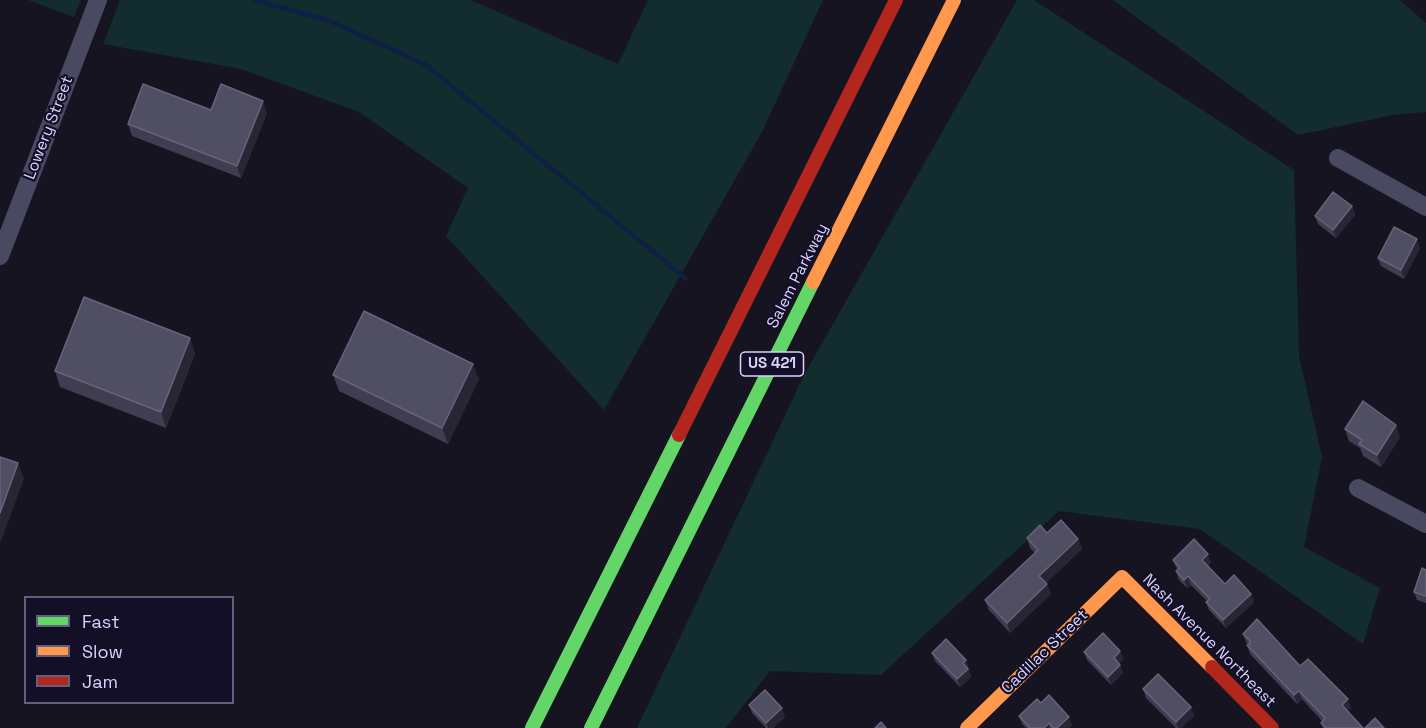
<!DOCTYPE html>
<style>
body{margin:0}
#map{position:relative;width:1426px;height:728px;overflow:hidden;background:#161421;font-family:"Space Grotesk",sans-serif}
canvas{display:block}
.legend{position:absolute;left:24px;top:596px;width:210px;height:108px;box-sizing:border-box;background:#130f26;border:2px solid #625e7d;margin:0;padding:8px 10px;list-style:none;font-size:18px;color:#d9d4ff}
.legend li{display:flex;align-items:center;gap:12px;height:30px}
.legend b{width:30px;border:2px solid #625e7d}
</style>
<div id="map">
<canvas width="1426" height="728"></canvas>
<ul class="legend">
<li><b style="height:8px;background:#63d668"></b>Fast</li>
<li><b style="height:8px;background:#ff974d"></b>Slow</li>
<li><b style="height:8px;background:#b3261e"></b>Jam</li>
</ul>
</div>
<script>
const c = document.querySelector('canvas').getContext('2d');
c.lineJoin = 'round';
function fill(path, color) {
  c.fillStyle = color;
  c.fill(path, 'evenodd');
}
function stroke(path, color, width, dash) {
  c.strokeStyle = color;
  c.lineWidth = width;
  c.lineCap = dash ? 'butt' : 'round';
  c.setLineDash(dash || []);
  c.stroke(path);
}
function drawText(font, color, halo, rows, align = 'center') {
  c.font = font + ' "Space Grotesk",sans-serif';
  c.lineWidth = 4.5;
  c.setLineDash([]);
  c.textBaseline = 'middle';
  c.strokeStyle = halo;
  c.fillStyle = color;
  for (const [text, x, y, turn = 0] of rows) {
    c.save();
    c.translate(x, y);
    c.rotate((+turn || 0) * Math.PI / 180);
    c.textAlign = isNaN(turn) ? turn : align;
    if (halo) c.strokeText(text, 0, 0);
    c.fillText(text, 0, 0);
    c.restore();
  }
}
fill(new Path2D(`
 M 28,0 L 81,0 L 74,17 Z
 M 120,0 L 471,0 L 618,64 L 648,0 L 823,0 L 762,132 L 604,410 L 446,236 L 468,188 L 359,112 L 241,69 L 103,44 Z
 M 1017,0 L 1034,0 L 1294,170 L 1299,356 L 1322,457 L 1304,547 L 1380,588 L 1363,644 L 1200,529 L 1059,511 L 881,675 L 770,671 L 726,728 L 637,728 L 804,375 Z
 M 1113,0 L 1400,0 L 1426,23 L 1426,112 L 1393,115 L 1298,135 Z`), '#132c2d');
stroke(new Path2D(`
 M 254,0 L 328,20 L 426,65 L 685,278`), '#0d2144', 4.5);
stroke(new Path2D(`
 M 1338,158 L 1426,207
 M 0,256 L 98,0
 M 1358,488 L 1426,524`), '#4a4962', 18);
stroke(new Path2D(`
 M 532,728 L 679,435
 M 591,728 L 813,282`), '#63d668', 14);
stroke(new Path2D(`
 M 813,282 L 954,0
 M 967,728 L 1122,577 L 1212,667`), '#ff974d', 14);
stroke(new Path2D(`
 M 679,435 L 896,0
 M 1212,667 L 1272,728`), '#b3261e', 14);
fill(new Path2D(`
 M 267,113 L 241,178 L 132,136 L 128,124 Z
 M 1352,206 L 1355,215 L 1336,238 L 1318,224 L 1315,216 Z
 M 1420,248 L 1404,279 L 1381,266 L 1378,258 Z
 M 190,338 L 195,354 L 166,428 L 60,387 L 55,371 Z
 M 333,375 L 479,379 L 448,444 L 339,391 Z
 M 1345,429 L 1400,437 L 1381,467 L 1363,456 L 1360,448 L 1349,441 Z
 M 1047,533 L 1078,539 L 1082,549 L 1046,583 L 1051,594 L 1010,633 L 989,610 L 985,600 L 1035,553 L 1030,548 L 1027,538 Z
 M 1173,560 L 1211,562 L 1208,566 L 1225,584 L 1251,594 L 1254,602 L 1226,628 L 1209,610 L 1206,602 L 1207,601 L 1191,585 L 1187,588 L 1179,580 L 1176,571 L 1177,570 Z
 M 1426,570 L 1426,603 L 1417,600 L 1414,592 Z
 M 1243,634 L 1300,666 L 1351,708 L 1347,711 L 1363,728 L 1323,728 L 1321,723 L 1322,721 L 1302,699 L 1297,704 L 1250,654 L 1247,645 L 1248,644 L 1246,642 Z
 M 1120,651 L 1123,659 L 1119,664 L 1123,673 L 1111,685 L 1087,660 L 1084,652 Z
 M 932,653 L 966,660 L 971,677 L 960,687 L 935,661 Z
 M 1143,689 L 1191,707 L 1194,716 L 1181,728 L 1176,728 L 1146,698 Z
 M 1041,703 L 1072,725 L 1069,728 L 1026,728 L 1022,724 L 1019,716 Z
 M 749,705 L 785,717 L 773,728 L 766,728 L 752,713 Z`), '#403d50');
fill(new Path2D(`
 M 263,101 L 267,113 L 241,178 L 237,166 Z
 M 1352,206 L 1355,215 L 1336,238 L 1333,230 Z
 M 1417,239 L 1420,248 L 1404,279 L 1401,270 Z
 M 190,338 L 195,354 L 166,428 L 161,412 Z
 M 473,364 L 479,379 L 448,444 L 442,428 Z
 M 1396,425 L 1400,437 L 1381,467 L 1377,455 Z
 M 18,463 L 24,479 L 0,544 L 0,513 Z
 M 1078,539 L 1082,549 L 1043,586 L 1039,576 Z
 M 1208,554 L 1211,562 L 1205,568 L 1202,560 Z
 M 1188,576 L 1191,585 L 1187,588 L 1184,580 Z
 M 1047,584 L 1051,594 L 1010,633 L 1007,623 Z
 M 1251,594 L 1254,602 L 1226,628 L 1223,620 Z
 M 1120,651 L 1123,659 L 1117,666 L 1114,658 Z
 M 966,660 L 971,677 L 960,687 L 957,679 L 963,663 Z
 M 1120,665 L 1123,673 L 1111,685 L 1108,677 Z
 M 1299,691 L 1302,699 L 1297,704 L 1294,695 Z
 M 1348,699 L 1351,708 L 1345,713 L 1342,705 Z
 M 1191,707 L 1194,716 L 1181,728 L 1178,728 L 1176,722 Z
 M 782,708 L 785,717 L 773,728 L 768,728 L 766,723 Z
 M 1069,717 L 1072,725 L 1069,728 L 1057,728 Z
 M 1049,723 L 1050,728 L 1044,728 Z`), '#282635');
const building = new Path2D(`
 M 143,84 L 211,110 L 221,84 L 263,101 L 237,166 L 128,124 Z
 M 1333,192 L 1352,206 L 1333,230 L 1315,216 Z
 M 1394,227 L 1417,239 L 1401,270 L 1378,258 Z
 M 84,297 L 190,338 L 161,412 L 55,371 Z
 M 364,311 L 473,364 L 442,428 L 333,375 Z
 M 1363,401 L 1396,425 L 1377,455 L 1359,444 L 1362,440 L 1345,429 Z
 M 0,457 L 18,463 L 0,513 Z
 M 1061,520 L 1078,539 L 1039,576 L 1047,584 L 1007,623 L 985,600 L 1038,550 L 1027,538 L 1040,525 L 1047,533 Z
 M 1194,539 L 1208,554 L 1202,560 L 1225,584 L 1234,575 L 1251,594 L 1223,620 L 1206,602 L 1210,599 L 1188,576 L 1184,580 L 1176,571 L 1180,568 L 1173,560 Z
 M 1422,568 L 1426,570 L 1426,596 L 1414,592 Z
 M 1257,619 L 1300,666 L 1308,659 L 1348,699 L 1342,705 L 1363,728 L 1326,728 L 1321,723 L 1325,718 L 1299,691 L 1294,695 L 1247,645 L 1251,642 L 1243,634 Z
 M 1103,633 L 1120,651 L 1114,658 L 1120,665 L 1108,677 L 1084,652 Z
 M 946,639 L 966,660 L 963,663 L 968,669 L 957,679 L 932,653 Z
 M 1158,674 L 1191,707 L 1176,722 L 1143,689 Z
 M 765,690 L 782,708 L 766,723 L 749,705 Z
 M 1049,695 L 1069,717 L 1057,728 L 1053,728 L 1049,723 L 1044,728 L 1030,728 L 1019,716 L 1037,699 L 1041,703 Z
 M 1375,718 L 1384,728 L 1365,728 Z
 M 881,722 L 886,728 L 875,728 Z`);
fill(building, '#504e63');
stroke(building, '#66637b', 1.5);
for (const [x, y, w] of [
 [772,364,63]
]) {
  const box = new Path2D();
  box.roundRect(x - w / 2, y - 12, w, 24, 4.5);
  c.fillStyle = '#130f26';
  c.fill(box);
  stroke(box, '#d9d4ff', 1.5);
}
drawText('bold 15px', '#d9d4ff', null, [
 ["US 421",772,364]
]);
drawText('16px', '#d9d4ff', '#130f26', [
 ["Lowery Street",49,128,-69],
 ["Salem Parkway",798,276,-63],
 ["Nash Avenue Northeast",1209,641,45],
 ["Cadillac Street",1045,652,-44]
]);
</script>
